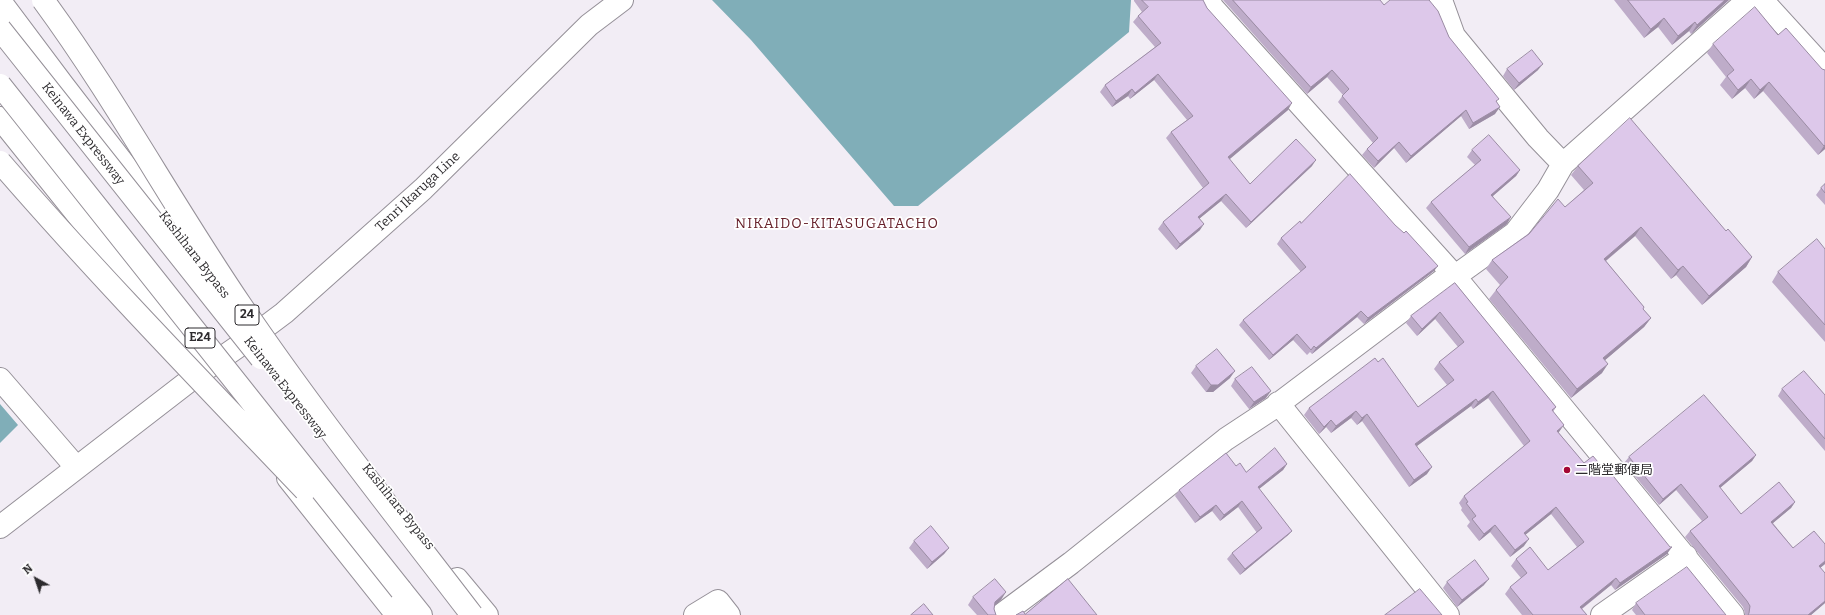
<!DOCTYPE html>
<meta charset="utf-8">
<style>
body{margin:0}
#map{position:relative;width:1825px;height:615px;overflow:hidden;background:#f2edf5;font-family:Bitter,serif}
canvas{display:block}
.north{position:absolute;left:16px;top:559px;width:40px;height:40px;-webkit-text-stroke:3px #fff;paint-order:stroke;rotate:320deg;font-size:11px;font-weight:700;line-height:16px;text-align:center;color:#2d2b2e}
.north::after{content:'';display:block;margin:auto;width:14px;height:18px;background:#2d2b2e;clip-path:polygon(50% 0,100% 100%,50% 72%,0 100%)}
</style>
<div id="map">
<canvas width="1825" height="615"></canvas>
<div class="north">N</div>
</div>
<script>
const c = document.querySelector('canvas').getContext('2d');
c.lineJoin = 'round';
function fill(path, color) {
  c.fillStyle = color;
  c.fill(path, 'evenodd');
}
function stroke(path, color, width, dash) {
  c.strokeStyle = color;
  c.lineWidth = width;
  c.lineCap = dash ? 'butt' : 'round';
  c.setLineDash(dash || []);
  c.stroke(path);
}
function drawText(font, color, halo, rows, align = 'center') {
  c.font = font + ' Bitter,"Noto Sans JP",serif';
  c.lineWidth = 3.5;
  c.setLineDash([]);
  c.textBaseline = 'middle';
  c.strokeStyle = halo;
  c.fillStyle = color;
  for (const [text, x, y, turn = 0] of rows) {
    c.save();
    c.translate(x, y);
    c.rotate((+turn || 0) * Math.PI / 180);
    c.textAlign = isNaN(turn) ? turn : align;
    if (halo) c.strokeText(text, 0, 0);
    c.fillText(text, 0, 0);
    c.restore();
  }
}
fill(new Path2D(`
 M 712,0 L 1131,0 L 1129,32 L 918,206 L 894,206 L 751,40 Z
 M 0,404 L 18,425 L 0,443 Z`), '#80aeb8');
const minor = new Path2D(`
 M 1208,0 L 1213,8 L 1452,273 L 1733,615
 M 1441,0 L 1454,36 L 1538,138 L 1563,164
 M 1762,0 L 1825,69
 M 1454,277 L 1515,233 L 1548,190 L 1563,164 L 1748,0
 M 0,379 L 76,467
 M 1278,403 L 1448,615
 M 0,527 L 202,371
 M 695,615 L 718,601 L 729,615
 M 1001,615 L 1071,563 L 1226,439 L 1273,408 L 1452,273
 M 1602,615 L 1686,556`);
const secondary = new Path2D(`
 M 203,371 L 256,334 L 284,313 L 423,189 L 589,25 L 622,0`);
const trunk = new Path2D(`
 M 0,1 L 63,85 L 214,281
 M 0,118 L 198,365
 M 288,478 L 397,615
 M 457,579 L 487,615`);
const motorway = new Path2D(`
 M 401,590 L 421,615`);
stroke(minor, '#959098', 24);
stroke(secondary, '#959098', 24);
stroke(trunk, '#959098', 24);
stroke(motorway, '#959098', 24);
stroke(minor, '#fff', 22);
stroke(secondary, '#fff', 22);
stroke(trunk, '#fff', 22);
stroke(motorway, '#fff', 22);
const motorwayBridge = new Path2D(`
 M 43,0 C 115,98 173,206 242,307 C 314,413 394,513 472,615
 M 0,29 L 261,358
 M 0,85 L 401,590
 M 0,162 C 98,275 202,382 305,490`);
stroke(motorwayBridge, '#959098', 24, []);
stroke(motorwayBridge, '#fff', 22);
fill(new Path2D(`
 M 1134,0 L 1203,0 L 1207,8 L 1288,110 L 1229,159 L 1250,184 L 1312,166 L 1246,228 L 1221,201 L 1200,218 L 1200,230 L 1176,250 L 1158,229 L 1163,222 L 1203,188 L 1166,138 L 1171,132 L 1187,120 L 1154,80 L 1130,99 L 1128,96 L 1112,107 L 1100,92 L 1105,85 L 1155,47 L 1133,22 L 1138,16 L 1142,12 L 1134,1 Z
 M 1223,0 L 1380,0 L 1384,5 L 1430,2 L 1449,37 L 1497,102 L 1495,114 L 1469,129 L 1461,116 L 1406,163 L 1394,148 L 1374,168 L 1362,155 L 1367,149 L 1373,143 L 1338,102 L 1343,95 L 1327,77 L 1307,94 Z
 M 1614,0 L 1729,0 L 1691,34 L 1689,31 L 1672,45 L 1658,27 L 1644,38 Z
 M 1778,35 L 1822,69 L 1825,149 L 1818,155 L 1763,91 L 1754,99 L 1745,88 L 1732,99 L 1720,85 L 1726,77 L 1707,53 L 1713,44 Z
 M 1507,69 L 1538,70 L 1514,90 L 1503,76 Z
 M 1472,150 L 1520,170 L 1516,176 L 1493,196 L 1507,224 L 1465,254 L 1426,208 L 1431,202 L 1475,165 L 1467,157 Z
 M 1578,166 L 1726,231 L 1752,257 L 1746,267 L 1702,305 L 1676,275 L 1671,279 L 1635,236 L 1606,261 L 1644,307 L 1643,309 L 1651,318 L 1644,327 L 1605,360 L 1602,373 L 1571,398 L 1489,299 L 1496,290 L 1500,285 L 1486,269 L 1492,260 L 1565,207 L 1584,190 L 1571,175 Z
 M 1825,184 L 1825,205 L 1816,195 L 1821,188 Z
 M 1301,223 L 1434,271 L 1364,324 L 1357,317 L 1312,354 L 1310,352 L 1307,355 L 1293,340 L 1269,360 L 1239,325 L 1243,320 L 1301,272 L 1277,244 L 1281,238 Z
 M 1825,249 L 1825,342 L 1772,282 L 1778,272 Z
 M 1455,283 L 1556,407 L 1553,412 L 1559,433 L 1584,463 L 1667,554 L 1615,590 L 1611,585 L 1582,609 L 1587,615 L 1522,615 L 1505,594 L 1510,587 L 1521,578 L 1511,566 L 1516,559 L 1548,570 L 1577,547 L 1551,514 L 1525,535 L 1524,546 L 1510,557 L 1490,532 L 1479,541 L 1467,526 L 1470,522 L 1461,510 L 1462,508 L 1459,503 L 1464,496 L 1524,446 L 1488,398 L 1473,409 L 1471,406 L 1417,446 L 1427,474 L 1409,487 L 1362,421 L 1357,425 L 1351,418 L 1331,433 L 1326,427 L 1319,434 L 1304,415 L 1309,408 L 1378,362 L 1418,407 L 1447,385 L 1434,369 L 1439,362 L 1458,347 L 1435,319 L 1417,336 L 1406,323 L 1411,316 Z
 M 1196,366 L 1230,378 L 1213,392 L 1206,392 L 1191,373 Z
 M 1235,379 L 1266,398 L 1249,409 L 1231,386 Z
 M 1782,389 L 1825,395 L 1825,451 L 1778,396 Z
 M 1756,455 L 1752,461 L 1720,488 L 1741,514 L 1795,502 L 1791,508 L 1773,523 L 1793,548 L 1825,544 L 1825,564 L 1820,568 L 1825,573 L 1825,603 L 1811,615 L 1745,615 L 1745,613 L 1743,607 L 1685,537 L 1690,531 L 1702,521 L 1676,490 L 1659,505 L 1624,463 L 1629,457 Z
 M 1287,464 L 1283,470 L 1259,489 L 1292,531 L 1287,536 L 1240,575 L 1227,559 L 1232,553 L 1257,533 L 1238,507 L 1220,521 L 1212,511 L 1195,523 L 1175,496 L 1179,490 L 1236,466 L 1246,472 Z
 M 914,541 L 949,548 L 944,554 L 927,569 L 909,548 Z
 M 1447,582 L 1484,585 L 1457,607 L 1443,588 Z
 M 973,597 L 1001,600 L 995,605 L 994,609 L 996,615 L 977,615 L 968,605 Z
 M 1636,603 L 1726,615 L 1636,615 L 1632,610 Z`), '#beacc9');
fill(new Path2D(`
 M 1725,0 L 1729,0 L 1691,34 L 1697,25 Z
 M 1664,18 L 1658,27 L 1644,38 L 1651,29 Z
 M 1695,22 L 1689,31 L 1672,45 L 1678,36 Z
 M 1543,64 L 1538,70 L 1514,90 L 1519,83 Z
 M 1332,70 L 1327,77 L 1307,94 L 1311,87 Z
 M 1158,74 L 1154,80 L 1130,99 L 1135,93 Z
 M 1751,79 L 1745,88 L 1732,99 L 1738,90 Z
 M 1769,82 L 1763,91 L 1754,99 L 1760,90 Z
 M 1132,89 L 1128,96 L 1112,107 L 1116,101 Z
 M 1292,103 L 1288,110 L 1224,164 L 1228,157 Z
 M 1500,107 L 1495,114 L 1469,129 L 1473,123 Z
 M 1466,110 L 1461,116 L 1406,163 L 1411,156 Z
 M 1399,142 L 1394,148 L 1374,168 L 1378,161 Z
 M 1825,145 L 1825,149 L 1818,155 L 1824,146 Z
 M 1316,160 L 1312,166 L 1246,228 L 1251,222 Z
 M 1520,170 L 1516,176 L 1487,201 L 1491,195 Z
 M 1226,194 L 1221,201 L 1194,223 L 1198,217 Z
 M 1511,217 L 1507,224 L 1465,254 L 1469,247 Z
 M 1204,224 L 1200,230 L 1176,250 L 1180,244 Z
 M 1641,227 L 1635,236 L 1597,268 L 1604,259 Z
 M 1752,257 L 1746,267 L 1702,305 L 1709,296 Z
 M 1438,266 L 1434,271 L 1364,324 L 1368,318 Z
 M 1683,266 L 1676,275 L 1671,279 L 1678,270 Z
 M 1361,311 L 1357,317 L 1312,354 L 1316,348 Z
 M 1440,312 L 1435,319 L 1417,336 L 1422,329 Z
 M 1651,318 L 1644,327 L 1597,367 L 1603,358 Z
 M 1297,334 L 1293,340 L 1269,360 L 1273,355 Z
 M 1608,364 L 1602,373 L 1571,398 L 1577,389 Z
 M 1235,371 L 1230,378 L 1213,392 L 1206,392 L 1211,385 Z
 M 1271,391 L 1266,398 L 1249,409 L 1254,402 Z
 M 1493,391 L 1488,398 L 1473,409 L 1478,402 Z
 M 1476,399 L 1471,406 L 1410,451 L 1415,444 Z
 M 1356,411 L 1351,418 L 1331,433 L 1336,426 Z
 M 1367,414 L 1362,421 L 1357,425 L 1362,418 Z
 M 1331,420 L 1326,427 L 1319,434 L 1324,427 Z
 M 1564,425 L 1559,432 L 1552,438 L 1557,431 Z
 M 1756,455 L 1752,461 L 1714,493 L 1719,486 Z
 M 1287,464 L 1283,470 L 1254,493 L 1258,487 Z
 M 1432,467 L 1427,474 L 1409,487 L 1414,480 Z
 M 1681,484 L 1676,490 L 1659,505 L 1663,499 Z
 M 1242,501 L 1238,507 L 1220,521 L 1224,515 Z
 M 1795,502 L 1791,508 L 1767,528 L 1771,522 Z
 M 1216,505 L 1212,511 L 1195,523 L 1200,517 Z
 M 1556,507 L 1551,514 L 1519,540 L 1524,533 Z
 M 1495,525 L 1490,532 L 1479,541 L 1484,534 Z
 M 1292,531 L 1287,536 L 1240,575 L 1245,569 Z
 M 1529,539 L 1524,546 L 1510,557 L 1515,550 Z
 M 1672,547 L 1667,554 L 1615,590 L 1620,583 Z
 M 949,548 L 944,554 L 927,569 L 932,562 Z
 M 1825,561 L 1825,564 L 1815,572 L 1819,566 Z
 M 1616,578 L 1611,585 L 1575,614 L 1580,607 Z
 M 1489,579 L 1484,585 L 1457,607 L 1462,600 Z
 M 1006,592 L 1001,600 L 990,610 L 995,602 Z
 M 1825,601 L 1825,603 L 1811,615 L 1808,615 Z`), '#9b8ca4');
const building = new Path2D(`
 M 1142,0 L 1203,0 L 1207,8 L 1292,103 L 1228,157 L 1250,184 L 1296,139 L 1316,160 L 1251,222 L 1226,194 L 1198,217 L 1204,224 L 1180,244 L 1163,222 L 1209,183 L 1171,132 L 1193,116 L 1158,74 L 1135,93 L 1132,89 L 1116,101 L 1105,85 L 1161,43 L 1138,16 L 1148,7 Z
 M 1233,0 L 1380,0 L 1384,5 L 1390,0 L 1429,0 L 1438,11 L 1449,37 L 1499,99 L 1496,101 L 1500,107 L 1473,123 L 1466,110 L 1411,156 L 1399,142 L 1378,161 L 1367,149 L 1378,138 L 1342,96 L 1349,89 L 1332,70 L 1311,87 Z
 M 1628,0 L 1725,0 L 1697,25 L 1695,22 L 1678,36 L 1664,18 L 1651,29 Z
 M 1755,7 L 1778,35 L 1786,28 L 1822,69 L 1825,70 L 1825,145 L 1824,146 L 1769,82 L 1760,90 L 1751,79 L 1738,90 L 1727,76 L 1734,70 L 1713,44 Z
 M 1532,50 L 1543,64 L 1519,83 L 1507,69 Z
 M 1630,118 L 1726,231 L 1728,229 L 1752,257 L 1709,296 L 1683,266 L 1678,270 L 1641,227 L 1604,259 L 1644,307 L 1643,309 L 1651,318 L 1603,358 L 1608,364 L 1577,389 L 1496,290 L 1508,277 L 1492,260 L 1529,234 L 1558,199 L 1565,207 L 1593,183 L 1578,166 Z
 M 1489,135 L 1520,170 L 1491,195 L 1511,217 L 1469,247 L 1431,202 L 1481,160 L 1472,150 Z
 M 1350,174 L 1395,225 L 1404,233 L 1406,231 L 1438,266 L 1368,318 L 1361,311 L 1316,348 L 1314,346 L 1311,350 L 1297,334 L 1273,355 L 1243,320 L 1306,267 L 1281,238 L 1300,221 L 1301,223 Z
 M 1825,184 L 1825,193 L 1821,188 Z
 M 1817,239 L 1825,249 L 1825,325 L 1778,272 Z
 M 1455,283 L 1556,407 L 1552,410 L 1564,425 L 1557,431 L 1584,463 L 1593,456 L 1608,474 L 1610,472 L 1670,547 L 1672,547 L 1620,583 L 1616,578 L 1580,607 L 1587,615 L 1533,615 L 1510,587 L 1527,573 L 1516,559 L 1530,547 L 1548,570 L 1584,542 L 1556,507 L 1524,533 L 1529,539 L 1515,550 L 1495,525 L 1484,534 L 1472,519 L 1476,516 L 1466,503 L 1468,502 L 1464,496 L 1530,441 L 1493,391 L 1478,402 L 1476,399 L 1415,444 L 1432,467 L 1414,480 L 1367,414 L 1362,418 L 1356,411 L 1336,426 L 1331,420 L 1324,427 L 1309,408 L 1375,358 L 1378,362 L 1383,358 L 1418,407 L 1454,380 L 1439,362 L 1464,342 L 1440,312 L 1422,329 L 1411,316 Z
 M 1217,349 L 1235,371 L 1218,385 L 1211,385 L 1196,366 Z
 M 1252,367 L 1271,391 L 1254,402 L 1235,379 Z
 M 1804,371 L 1825,395 L 1825,439 L 1782,389 Z
 M 1704,395 L 1756,455 L 1719,486 L 1741,514 L 1779,482 L 1795,502 L 1771,522 L 1793,548 L 1814,531 L 1825,544 L 1825,561 L 1819,566 L 1825,573 L 1825,601 L 1808,615 L 1748,615 L 1749,613 L 1750,606 L 1747,601 L 1690,531 L 1708,517 L 1681,484 L 1663,499 L 1629,457 Z
 M 1275,448 L 1287,464 L 1258,487 L 1292,531 L 1245,569 L 1232,553 L 1262,528 L 1242,501 L 1224,515 L 1216,505 L 1200,517 L 1179,490 L 1226,453 L 1236,466 L 1240,463 L 1246,472 Z
 M 931,526 L 949,548 L 932,562 L 914,541 Z
 M 1475,560 L 1489,579 L 1462,600 L 1447,582 Z
 M 1687,567 L 1726,615 L 1645,615 L 1636,603 Z
 M 995,579 L 1006,592 L 995,602 L 994,609 L 996,615 L 988,615 L 973,597 Z
 M 1068,579 L 1097,615 L 1016,615 L 1023,611 L 1025,614 Z
 M 1420,589 L 1442,615 L 1385,615 Z
 M 924,604 L 933,615 L 911,615 Z`);
fill(building, '#ddc8ea');
stroke(building, '#9b8ca4', 1);
for (const [x, y, r, color] of [
 [1567,470,4,"#a40735"]
]) {
  const dot = new Path2D();
  dot.arc(x, y, r, 0, 2 * Math.PI);
  c.fillStyle = color;
  c.fill(dot);
  stroke(dot, '#fff', 1.5);
}
for (const [x, y, w] of [
 [247,315,24],
 [200,338,30]
]) {
  const box = new Path2D();
  box.roundRect(x - w / 2, y - 10, w, 20, 3);
  c.fillStyle = '#fff';
  c.fill(box);
  stroke(box, '#2d2b2e', 1);
}
drawText('bold 12px', '#2d2b2e', null, [
 ["24",247,315],
 ["E24",200,338]
]);
drawText('13px', '#2d2b2e', '#fff', [
 ["Keinawa Expressway",83,134,52],
 ["Tenri Ikaruga Line",418,192,-43],
 ["Kashihara Bypass",194,255,52],
 ["Keinawa Expressway",285,388,52],
 ["Kashihara Bypass",398,507,51]
]);
drawText('13px', '#2d2b2e', '#fff', [
 ["二階堂郵便局",1575,470]
], 'left');
c.letterSpacing = '1px';
drawText('14px', '#67212b', '#fff', [
 ["NIKAIDO-KITASUGATACHO",837,224]
]);
c.letterSpacing = '0px';
</script>
